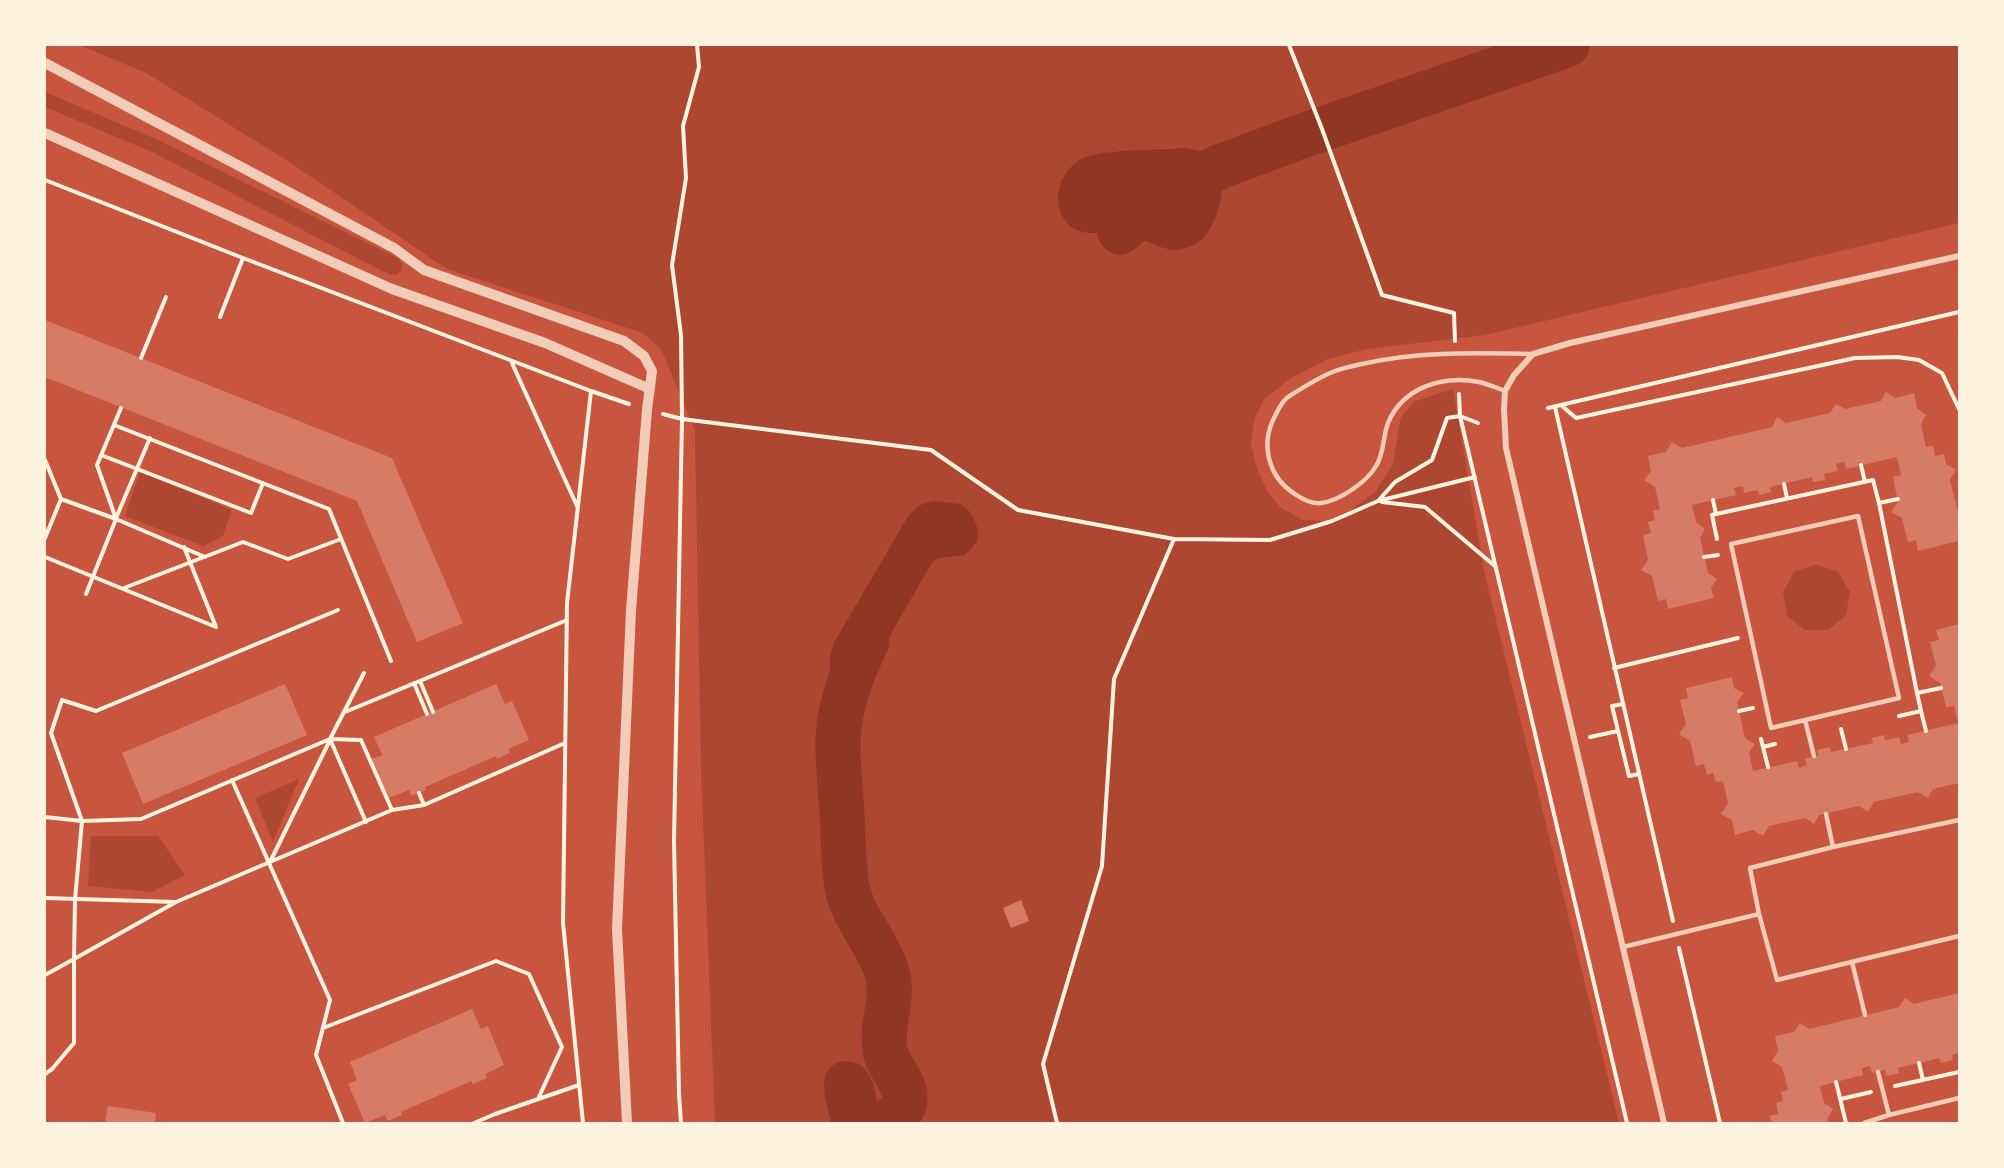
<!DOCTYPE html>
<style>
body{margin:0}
#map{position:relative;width:2004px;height:1168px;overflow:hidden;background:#c8553d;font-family:"Libre Baskerville",serif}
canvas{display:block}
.frame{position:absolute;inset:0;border:46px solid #fff3e0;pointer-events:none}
</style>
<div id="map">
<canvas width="2004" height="1168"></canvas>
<div class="frame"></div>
</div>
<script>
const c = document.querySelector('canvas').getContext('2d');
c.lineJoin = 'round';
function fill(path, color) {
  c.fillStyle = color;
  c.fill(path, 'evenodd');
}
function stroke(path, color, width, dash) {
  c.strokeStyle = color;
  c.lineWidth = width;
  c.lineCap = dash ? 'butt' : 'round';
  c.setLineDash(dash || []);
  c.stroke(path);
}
fill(new Path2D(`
 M 79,45 L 1959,45 L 1959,223 L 1485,335 L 1367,349 L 1328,359 L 1291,378 L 1264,399 L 1254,420 L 1251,445 L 1257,469 L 1268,492 L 1281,508 L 1303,520 L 1327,521 L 1351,510 L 1376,491 L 1393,464 L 1401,417 L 1415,401 L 1453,389 L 1485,575 L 1619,1123 L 715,1123 L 701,771 L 695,430 L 661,349 L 643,333 L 447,269 L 283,158 L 146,73 Z
 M 45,92 L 158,140 L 398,258 L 402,263 L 402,270 L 396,275 L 390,275 L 152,152 L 45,107 Z
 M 140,472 L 232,510 L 223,536 L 203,546 L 125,516 Z
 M 1816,564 L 1838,572 L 1850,592 L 1846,615 L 1828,630 L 1805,630 L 1787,616 L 1783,592 L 1794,572 Z
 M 299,779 L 273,842 L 255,798 Z
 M 91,836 L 158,836 L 185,875 L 152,892 L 88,886 Z`), '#ae4732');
fill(new Path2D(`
 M 1185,148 C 1194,150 1203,150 1211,156 C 1230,172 1221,214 1208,232 C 1202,241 1193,247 1182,249 C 1164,255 1136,231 1113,232 C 1100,233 1083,235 1073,228 C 1048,210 1057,173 1081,159 C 1100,149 1161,150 1185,148 Z
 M 934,501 L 960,504 L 969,511 L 975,521 L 978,531 L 977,542 L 965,555 L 938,558 L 931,564 L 856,695 C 836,713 828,674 830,660 C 830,654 833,647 835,641 L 907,518 C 915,508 921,503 934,501 Z
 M 842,1061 C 877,1059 875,1097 880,1123 L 831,1123 C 827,1100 813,1070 842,1061 Z`), '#8f3625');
stroke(new Path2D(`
 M 1120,232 L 1159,199 L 1219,167 L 1302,136 L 1567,45
 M 867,642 C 852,672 840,704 838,737 C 837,762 841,789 842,815 C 844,839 843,864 847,887 C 853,918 876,940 886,969 C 896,1000 880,1022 885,1050 C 888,1068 906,1081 905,1100 C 904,1111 894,1118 885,1123`), '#8f3625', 45);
fill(new Path2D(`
 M 45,320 L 392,458 L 463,623 L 417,642 L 357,501 L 45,377 Z
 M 1886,392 L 1895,398 L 1914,393 L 1917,408 L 1926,415 L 1921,424 L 1926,447 L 1933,446 L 1935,456 L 1944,454 L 1946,464 L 1956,470 L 1950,480 L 1959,516 L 1959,541 L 1918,551 L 1916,540 L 1908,542 L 1902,518 L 1891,512 L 1898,502 L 1893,477 L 1901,475 L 1897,457 L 1846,469 L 1844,462 L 1836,464 L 1838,471 L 1824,474 L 1825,480 L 1813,482 L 1812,477 L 1770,487 L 1771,492 L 1759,495 L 1757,490 L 1744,493 L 1743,486 L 1734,488 L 1736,495 L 1692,505 L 1696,522 L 1705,529 L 1700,538 L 1708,573 L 1717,579 L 1711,588 L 1714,598 L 1668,609 L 1666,599 L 1658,601 L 1652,576 L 1641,570 L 1648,560 L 1643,535 L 1651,533 L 1648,522 L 1655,520 L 1653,511 L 1660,509 L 1655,487 L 1644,480 L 1651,471 L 1648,456 L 1666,452 L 1672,442 L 1682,448 L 1772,427 L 1777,417 L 1786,423 L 1830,413 L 1836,404 L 1845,409 L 1881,401 Z
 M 1959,624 L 1959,722 L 1958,722 L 1954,706 L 1946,707 L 1940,683 L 1929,676 L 1936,666 L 1930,642 L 1939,640 L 1936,630 Z
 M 1732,677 L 1734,688 L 1744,693 L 1737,702 L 1745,738 L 1755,744 L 1749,753 L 1753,771 L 1797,761 L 1799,768 L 1807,765 L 1805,759 L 1819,755 L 1817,750 L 1830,747 L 1831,752 L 1873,743 L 1872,738 L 1884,735 L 1885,740 L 1899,737 L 1901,744 L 1909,742 L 1907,735 L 1959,723 L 1959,783 L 1933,789 L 1928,798 L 1918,792 L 1874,802 L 1868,812 L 1859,806 L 1819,815 L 1814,824 L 1805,818 L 1769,826 L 1763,836 L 1753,830 L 1735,835 L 1732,820 L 1721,814 L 1728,803 L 1723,781 L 1716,782 L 1713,773 L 1707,775 L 1704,764 L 1696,766 L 1690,741 L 1679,734 L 1686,724 L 1680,700 L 1688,698 L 1686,688 Z
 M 285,684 L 307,735 L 143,804 L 122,753 Z
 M 496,684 L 505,704 L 512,701 L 529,740 L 508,749 L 510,753 L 497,759 L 496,756 L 425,787 L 426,790 L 412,796 L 409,790 L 389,798 L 371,759 L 382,755 L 374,737 Z
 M 1021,900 L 1029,921 L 1011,928 L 1003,908 Z
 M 1959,993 L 1959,1053 L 1952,1055 L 1953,1060 L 1941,1063 L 1939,1058 L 1919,1063 L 1898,1068 L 1899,1073 L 1886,1076 L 1885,1070 L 1872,1073 L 1870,1066 L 1862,1068 L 1863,1075 L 1820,1086 L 1824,1103 L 1833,1109 L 1827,1119 L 1828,1123 L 1772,1123 L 1770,1116 L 1778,1114 L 1776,1103 L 1783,1101 L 1781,1092 L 1788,1090 L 1782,1067 L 1772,1061 L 1778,1051 L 1775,1036 L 1794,1032 L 1800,1023 L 1809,1029 L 1899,1007 L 1905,998 L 1914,1004 Z
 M 472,1009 L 481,1029 L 488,1026 L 504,1065 L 485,1074 L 487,1078 L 473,1084 L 471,1081 L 401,1112 L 402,1115 L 388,1121 L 385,1115 L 365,1123 L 348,1084 L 357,1080 L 350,1062 Z
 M 108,1106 L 156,1113 L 155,1123 L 105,1123 Z`), '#d67c66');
stroke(new Path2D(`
 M 1289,45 L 1322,129 L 1382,295 L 1454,313 L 1455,341
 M 45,180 L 243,258 L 591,391 L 629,404
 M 220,317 L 243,258
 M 141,358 L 166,297
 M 512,363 L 577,506
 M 1459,394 L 1460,416 L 1627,1123
 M 1562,406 L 1576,418 L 1855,358 L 1897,357 L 1919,360 L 1942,373 L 1959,409
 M 1555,407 L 1673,921
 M 1548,408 L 1959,312
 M 663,414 L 682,419 L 931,450 L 1018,510 L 1174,539 L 1270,540 L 1332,521 L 1378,501 L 1475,477
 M 114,425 L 329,509 L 391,661
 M 101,455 L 251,513 L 263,483
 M 45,460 L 61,499 L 116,519 L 205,557
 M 1861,465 L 1865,482
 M 1784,484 L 1787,498
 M 1713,500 L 1716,514
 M 1378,501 L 1395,482 L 1432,460 L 1447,418 L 1460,416 L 1478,423
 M 1382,502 L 1425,507 L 1496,567
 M 1879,503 L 1917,693
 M 116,518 L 150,438
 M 45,538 L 61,499
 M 1717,539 L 1712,515 L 1716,514 L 1873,480 L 1879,503 L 1898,499
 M 45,557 L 216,627 L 184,547
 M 1704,557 L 1718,555
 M 124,588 L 243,542 L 288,559 L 341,539
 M 86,594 L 116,519 L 97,465 L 121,408
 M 1614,668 L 1738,638
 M 420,681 L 433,712
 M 414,683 L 427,714
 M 1623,704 L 1612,706 L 1629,776 L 1639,774
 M 1739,711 L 1753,708
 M 1921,711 L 1926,731
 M 345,712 L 567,620
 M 1899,716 L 1921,711 L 1917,693 L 1941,688
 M 1841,729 L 1846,749
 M 1590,737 L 1618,731
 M 1761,739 L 1763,747 L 1775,744
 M 1763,747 L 1768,767
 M 232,780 L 330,1000 L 316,1055 L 343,1123
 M 419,793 L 424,805
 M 45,817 L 82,821 L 141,819 L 330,739 L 364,673
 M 366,822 L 330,739 L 361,740 L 392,810
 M 270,862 L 330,740
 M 45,898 L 176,902
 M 1679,948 L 1720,1123
 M 45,975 L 74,959 L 75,900 L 82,821 L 51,733 L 62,700 L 96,711 L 338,610
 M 323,1028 L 496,961 L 529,974 L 562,1047 L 538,1099
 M 1919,1063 L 1923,1080
 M 45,1074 L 52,1069 L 74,1043 L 74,959 L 176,902 L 392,810 L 424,805 L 565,743
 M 1836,1082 L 1846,1123
 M 1895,1086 L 1959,1072
 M 1841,1099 L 1871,1092
 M 474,1123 L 495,1114 L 579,1085
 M 583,1123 L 563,923 L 567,603 L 591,391
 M 681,1123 L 679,1094 L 674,841 L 682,419 L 681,335 L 672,265 L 686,178 L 683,126 L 699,67 L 697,45
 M 1057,1123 L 1043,1064 L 1102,866 L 1114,679 L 1174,539`), '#fff3e0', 4);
stroke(new Path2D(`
 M 1505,391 C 1497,388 1488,384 1479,382 C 1443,375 1403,387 1388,423 C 1383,436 1384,454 1376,466 C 1367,482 1339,501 1321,503 C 1312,504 1302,499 1295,494 C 1268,477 1260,444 1275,416 C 1279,409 1281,402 1288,397 C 1302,388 1319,377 1335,371 C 1343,368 1353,366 1362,364 C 1418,351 1475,353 1533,354
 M 1858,516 L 1899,698 L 1771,728 L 1731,544 Z
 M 1805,720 L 1814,756
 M 1826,814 L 1833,847
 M 1959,820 L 1833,847 L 1750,868 L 1759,914 L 1777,980 L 1959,936
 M 1623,947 L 1759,914
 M 1852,962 L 1865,1015
 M 1878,1072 L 1889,1115 L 1959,1098
 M 1864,1123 L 1889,1115`), '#f1ccb7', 4.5);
stroke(new Path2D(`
 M 1664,1123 L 1506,448 L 1504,409 L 1505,391 L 1514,375 L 1533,354 L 1570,343 L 1959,256`), '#f1ccb7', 6);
stroke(new Path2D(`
 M 45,63 L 394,248 L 424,270 L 624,341 L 644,356 L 652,371 L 647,410 L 631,610 L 617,929 L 627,1123
 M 45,133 L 392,289 L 545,343 L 650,389`), '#f1ccb7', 10);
</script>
